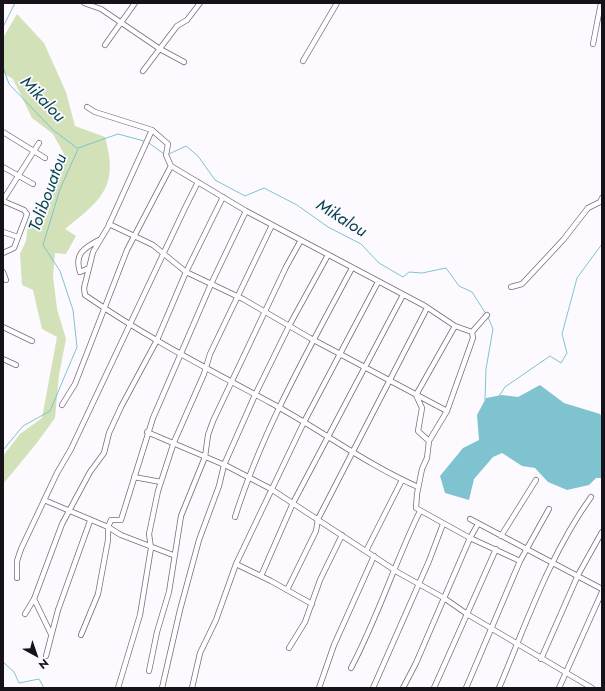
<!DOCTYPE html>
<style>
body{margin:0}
#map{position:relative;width:605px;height:691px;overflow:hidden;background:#fcfafe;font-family:Jost,sans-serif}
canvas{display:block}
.frame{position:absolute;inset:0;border:4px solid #17121a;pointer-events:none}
.north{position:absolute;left:16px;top:635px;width:40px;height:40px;-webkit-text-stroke:3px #fcfafe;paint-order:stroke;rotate:140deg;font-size:11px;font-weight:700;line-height:16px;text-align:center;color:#17121a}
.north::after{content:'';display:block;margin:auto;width:14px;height:18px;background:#17121a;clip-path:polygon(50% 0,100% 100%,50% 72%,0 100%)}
</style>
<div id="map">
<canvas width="605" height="691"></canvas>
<div class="frame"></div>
<div class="north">N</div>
</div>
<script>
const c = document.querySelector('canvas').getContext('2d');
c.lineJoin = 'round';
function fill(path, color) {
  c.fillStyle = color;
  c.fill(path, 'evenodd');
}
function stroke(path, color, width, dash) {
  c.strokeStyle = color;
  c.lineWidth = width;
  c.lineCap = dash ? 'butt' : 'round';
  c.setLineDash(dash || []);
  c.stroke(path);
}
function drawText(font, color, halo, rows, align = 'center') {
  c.font = font + ' Jost,sans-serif';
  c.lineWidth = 3.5;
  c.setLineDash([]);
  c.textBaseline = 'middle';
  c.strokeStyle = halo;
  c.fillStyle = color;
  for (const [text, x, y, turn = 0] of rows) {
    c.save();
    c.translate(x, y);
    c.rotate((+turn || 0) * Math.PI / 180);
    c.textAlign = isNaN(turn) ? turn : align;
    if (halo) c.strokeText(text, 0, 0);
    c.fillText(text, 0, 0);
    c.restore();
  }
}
fill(new Path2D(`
 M 17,14 L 44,43 L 66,92 L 75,126 L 105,137 C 119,187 102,199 65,229 L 76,236 L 66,254 L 55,253 L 53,276 L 57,309 L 66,339 L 59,375 L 55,418 L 36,444 L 3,484 L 3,456 L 20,434 L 42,418 L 57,337 L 42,329 L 33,290 L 22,285 L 20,254 L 26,241 L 28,225 L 42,211 L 60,173 L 64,154 L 53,134 L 32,118 L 13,79 L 3,73 L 3,38 Z`), '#d2e1b7');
fill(new Path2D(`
 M 540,385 L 564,403 L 600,414 L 602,417 L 602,478 L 596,478 L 589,485 L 567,490 L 548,482 L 535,468 L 522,466 L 502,453 L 493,457 L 474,479 L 469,500 L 445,493 L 440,476 L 463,448 L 479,440 L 477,415 L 486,398 L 502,395 L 518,397 Z`), '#7fc3d0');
stroke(new Path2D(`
 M 3,27 L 15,3
 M 3,67 L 9,84 L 53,130 L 77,148
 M 149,143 L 164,154
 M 78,148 L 118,134 L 144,141
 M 169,154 L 186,146 L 198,156 L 215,180 L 245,196 L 264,188 L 297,205 L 328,227 L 361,244 L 379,263 L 403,277 L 409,272 L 422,273 L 446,268 L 459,286 L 472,292 L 486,314
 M 499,396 L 505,387 L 550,356 L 561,363 L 567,353 L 562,334 L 577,278 L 602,244
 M 485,400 L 486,369 L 493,329 L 488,317
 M 3,450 L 23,426 L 50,411 L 77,347 L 73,310 L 60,271 L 43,245 L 60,189 L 78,149
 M 3,662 L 14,672 L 19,683 L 39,679 L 44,688`), '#7fc3d0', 1);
const minor = new Path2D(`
 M 84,3 L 101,9 L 160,49 L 184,62
 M 593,44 L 601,3
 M 105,45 L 135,3
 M 303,61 L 337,3
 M 143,71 L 177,26 L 187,20 L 200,3
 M 87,107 L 95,112 L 152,130 L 168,144 L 166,155 L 171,166 L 246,211 L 425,306 L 455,326 L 472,332 L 487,315
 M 152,130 L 108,227 L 93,252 L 84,288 L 85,295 C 144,336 208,369 271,403 C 321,430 366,464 418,487
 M 3,132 L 45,158
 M 3,167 L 33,184
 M 3,200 L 39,143
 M 3,201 L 24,210 L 27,214 L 14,248 L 3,253
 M 109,224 L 153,245 L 186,272 L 243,299 L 310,338 L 447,411
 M 3,232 L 18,237
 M 89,268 L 80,272 C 74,254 84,248 99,240
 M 3,272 L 6,280
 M 511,287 L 522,284 L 563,240 L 588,208 L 600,202 L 602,198
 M 3,327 L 32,341
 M 472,332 L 473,338 L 447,411 L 429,441 L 427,458 L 422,469 L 417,494 L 416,508 L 470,538 L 520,561
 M 3,359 L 16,365
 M 62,405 L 75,384 L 127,250 L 171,166
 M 147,432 L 227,466 L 271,489 L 399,573 L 444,598 L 467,614 L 592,688
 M 429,441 L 418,431 L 422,408 L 416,395 L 455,326
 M 134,477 L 161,482
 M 44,500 L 108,527 L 121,535 L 173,555
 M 235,517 C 263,429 309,349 352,268
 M 470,519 L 602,589
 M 501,536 L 536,480
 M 366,551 L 402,480
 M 236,564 L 271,581 L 312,604
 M 261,576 L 293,503 L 403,295
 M 17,578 L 17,561 L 21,549 L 57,473 L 71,449 L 185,208 L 198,182
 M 287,590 L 316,531 L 318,519 L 427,308
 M 34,599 L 51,634
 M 25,614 L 34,599 L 62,524 L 90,472 L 104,453 L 109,433 L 121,407 L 157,340 L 186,272 L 223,197
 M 81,635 L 98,594 L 108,540 L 108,527 L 111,520 L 121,520 L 153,418 L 211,284 L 246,211
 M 289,648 L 305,622 L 320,580 L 342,535
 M 46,656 L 58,610 L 90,521
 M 541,659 L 578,575 L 602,532
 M 351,668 C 378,617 395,562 420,511
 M 149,671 L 157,632 L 169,592 L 181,516 L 205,457 L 208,435 L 213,421 L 286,267 L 301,240
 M 118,688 L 140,615 L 151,548 L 149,534 L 158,491 L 174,442 L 204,374 L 210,354 L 272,225
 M 162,688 L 180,610 L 199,540 L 219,486 L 224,465 L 255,395 L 289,326 L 328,255
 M 192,688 L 200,653 L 216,620 L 236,564 L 304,422 L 378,282
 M 319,688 L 334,645 L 374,556
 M 373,688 L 429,561 L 443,524
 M 403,688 L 416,663 L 470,538 L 478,524
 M 434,688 L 496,549
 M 466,688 L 520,561 L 549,509
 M 499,688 C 526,624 550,554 591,497
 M 559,688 L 602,592`);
stroke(minor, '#776b7e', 6);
stroke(minor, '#fff', 4.5);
drawText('italic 17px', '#04454f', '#fcfafe', [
 ["Mikalou",42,100,46],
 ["Tolibouatou",49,193,-70],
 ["Mikalou",341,219,32]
]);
</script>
